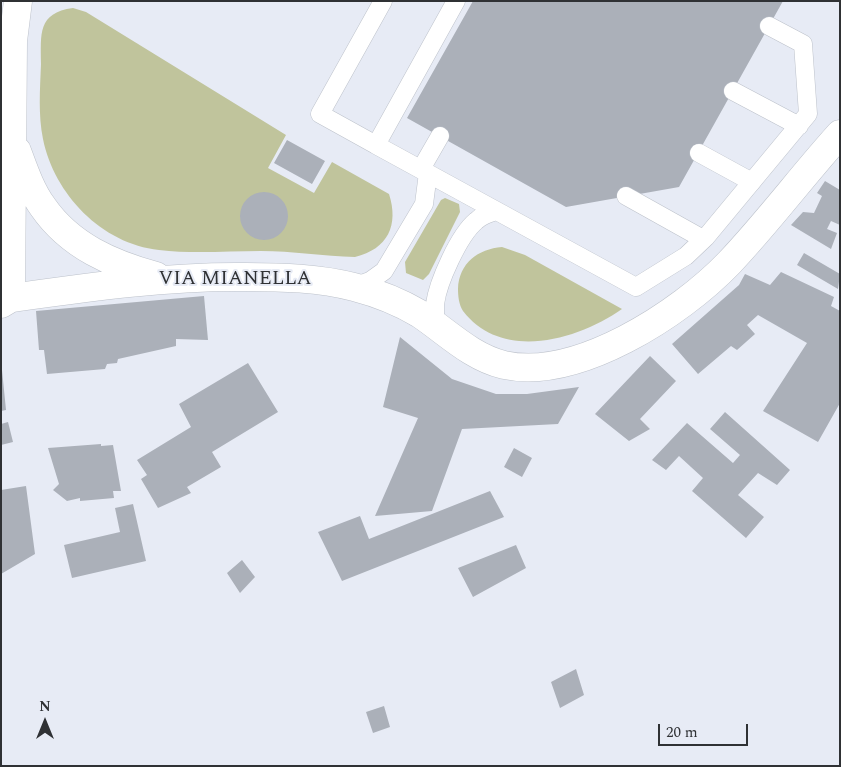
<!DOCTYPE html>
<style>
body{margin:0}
#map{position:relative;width:841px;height:767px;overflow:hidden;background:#e7ebf5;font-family:Spectral,serif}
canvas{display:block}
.frame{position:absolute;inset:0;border:2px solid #2f3134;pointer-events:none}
.north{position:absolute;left:20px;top:697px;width:50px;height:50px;-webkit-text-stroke:4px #e7ebf5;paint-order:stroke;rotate:0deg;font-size:14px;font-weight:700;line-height:20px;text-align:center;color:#2f3134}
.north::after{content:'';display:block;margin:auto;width:18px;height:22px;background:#2f3134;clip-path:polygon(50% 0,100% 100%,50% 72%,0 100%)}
.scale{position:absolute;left:658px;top:724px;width:90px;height:22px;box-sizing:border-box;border:2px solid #2f3134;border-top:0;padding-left:6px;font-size:15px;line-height:18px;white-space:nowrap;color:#2f3134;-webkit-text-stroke:4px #e7ebf5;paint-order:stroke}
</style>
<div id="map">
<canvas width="841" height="767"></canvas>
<div class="frame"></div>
<div class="north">N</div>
<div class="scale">20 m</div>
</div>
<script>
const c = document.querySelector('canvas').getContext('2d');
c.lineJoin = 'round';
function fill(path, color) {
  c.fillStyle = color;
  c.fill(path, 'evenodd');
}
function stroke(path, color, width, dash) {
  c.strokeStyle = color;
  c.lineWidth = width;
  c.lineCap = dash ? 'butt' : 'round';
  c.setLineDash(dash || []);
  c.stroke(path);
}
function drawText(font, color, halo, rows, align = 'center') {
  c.font = font + ' Spectral,serif';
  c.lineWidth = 4;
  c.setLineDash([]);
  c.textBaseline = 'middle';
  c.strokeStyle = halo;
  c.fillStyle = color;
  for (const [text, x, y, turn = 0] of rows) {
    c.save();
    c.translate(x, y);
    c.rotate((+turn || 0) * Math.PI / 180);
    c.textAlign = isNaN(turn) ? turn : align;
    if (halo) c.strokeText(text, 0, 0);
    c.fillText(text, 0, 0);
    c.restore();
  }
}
fill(new Path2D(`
 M 73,8 L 86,12 L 286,135 L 268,168 L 314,193 L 332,162 L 389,194 C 399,225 388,249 355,257 C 324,256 292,251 261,251 C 227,251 192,254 159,250 C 102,244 54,194 43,139 C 38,115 40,89 41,64 C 41,34 37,13 73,8 Z
 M 445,198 L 459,204 L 460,212 L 429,274 L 423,280 L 406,273 L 405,262 L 441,200 Z
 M 502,247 L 525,255 L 622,309 C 578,340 502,362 463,311 C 459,305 458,296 458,289 C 459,263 478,249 502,247 Z`), '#c0c49c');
fill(new Path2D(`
 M 473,1 L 783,1 L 679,187 L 566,207 L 407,118 Z
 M 287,140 L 325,161 L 312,184 L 274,163 Z
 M 825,181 L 840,190 L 840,225 L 831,221 L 827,229 L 837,233 L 831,249 L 791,225 L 803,212 L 814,213 L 822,196 L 817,193 Z
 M240 216a24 24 0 1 1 48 0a24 24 0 1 1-48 0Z
 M 804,253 L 840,274 L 838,289 L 797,265 Z
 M 781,272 L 834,297 L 831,306 L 840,311 L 840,403 L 818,442 L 763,411 L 807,343 L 758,315 L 747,325 L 755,334 L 737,350 L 731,346 L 698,374 L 672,344 L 739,285 L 745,274 L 770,285 Z
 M 204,296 L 208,340 L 176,339 L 176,346 L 118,359 L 117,363 L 107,364 L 105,369 L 47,374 L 44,350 L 39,350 L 36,311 Z
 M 400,337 L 452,379 L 496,394 L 527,394 L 579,387 L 558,424 L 462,429 L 432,511 L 375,516 L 418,418 L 383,407 Z
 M 650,356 L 676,381 L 640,419 L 650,429 L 629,441 L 595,414 Z
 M 1,360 L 6,410 L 1,411 Z
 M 248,363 L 278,412 L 212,452 L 221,467 L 187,487 L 191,493 L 158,508 L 141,479 L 147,475 L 137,460 L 191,427 L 179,404 Z
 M 725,412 L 790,470 L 777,485 L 758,473 L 738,495 L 764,517 L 746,538 L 692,491 L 703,478 L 679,456 L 666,470 L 652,460 L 687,423 L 733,463 L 740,455 L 710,429 Z
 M 8,422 L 13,442 L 1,445 L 1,424 Z
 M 101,444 L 101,446 L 113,445 L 121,491 L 113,491 L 114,498 L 80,501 L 80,498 L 67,501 L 53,490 L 59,484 L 48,448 Z
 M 514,448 L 532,458 L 522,477 L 504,467 Z
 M 26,486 L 35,554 L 1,574 L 1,490 Z
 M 490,491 L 504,517 L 342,581 L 318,532 L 360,516 L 369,539 Z
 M 133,504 L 146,561 L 72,578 L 64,545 L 120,532 L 115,508 Z
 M 516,545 L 526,568 L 473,597 L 458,568 Z
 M 242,560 L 255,577 L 240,593 L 227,573 Z
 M 576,669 L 584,695 L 560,708 L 551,682 Z
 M 384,706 L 390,727 L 373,733 L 366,712 Z`), '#abb0b9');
const lane = new Path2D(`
 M 383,1 L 320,114 L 376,145 L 456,1
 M 733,91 L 799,126
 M 376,145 L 636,287 L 686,256 L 706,237 L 808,114 L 803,44 L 769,26
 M 699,153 L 752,182
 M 421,169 L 440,136
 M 626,196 L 703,239
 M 354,287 L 370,281 L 384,271 L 424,204 L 428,173
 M 435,327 C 435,319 435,311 435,304 C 438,282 459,235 476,221 C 482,215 489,213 496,211`);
const street = new Path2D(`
 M 17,151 C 24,170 31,191 43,207 C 70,246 112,264 156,276
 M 11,298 L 13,41 L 18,1
 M 1,304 L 11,298 C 90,287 167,276 246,277 C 282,277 319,278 354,287 C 377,293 400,302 420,314 C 447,332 471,357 504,365 C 577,381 680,314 729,263 C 768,222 802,176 840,134`);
stroke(lane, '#bcc1ca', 19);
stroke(street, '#bcc1ca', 29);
stroke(lane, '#fff', 18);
stroke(street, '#fff', 28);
drawText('20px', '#2f3134', '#e7ebf5', [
 ["VIA MIANELLA",235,280]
]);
</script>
